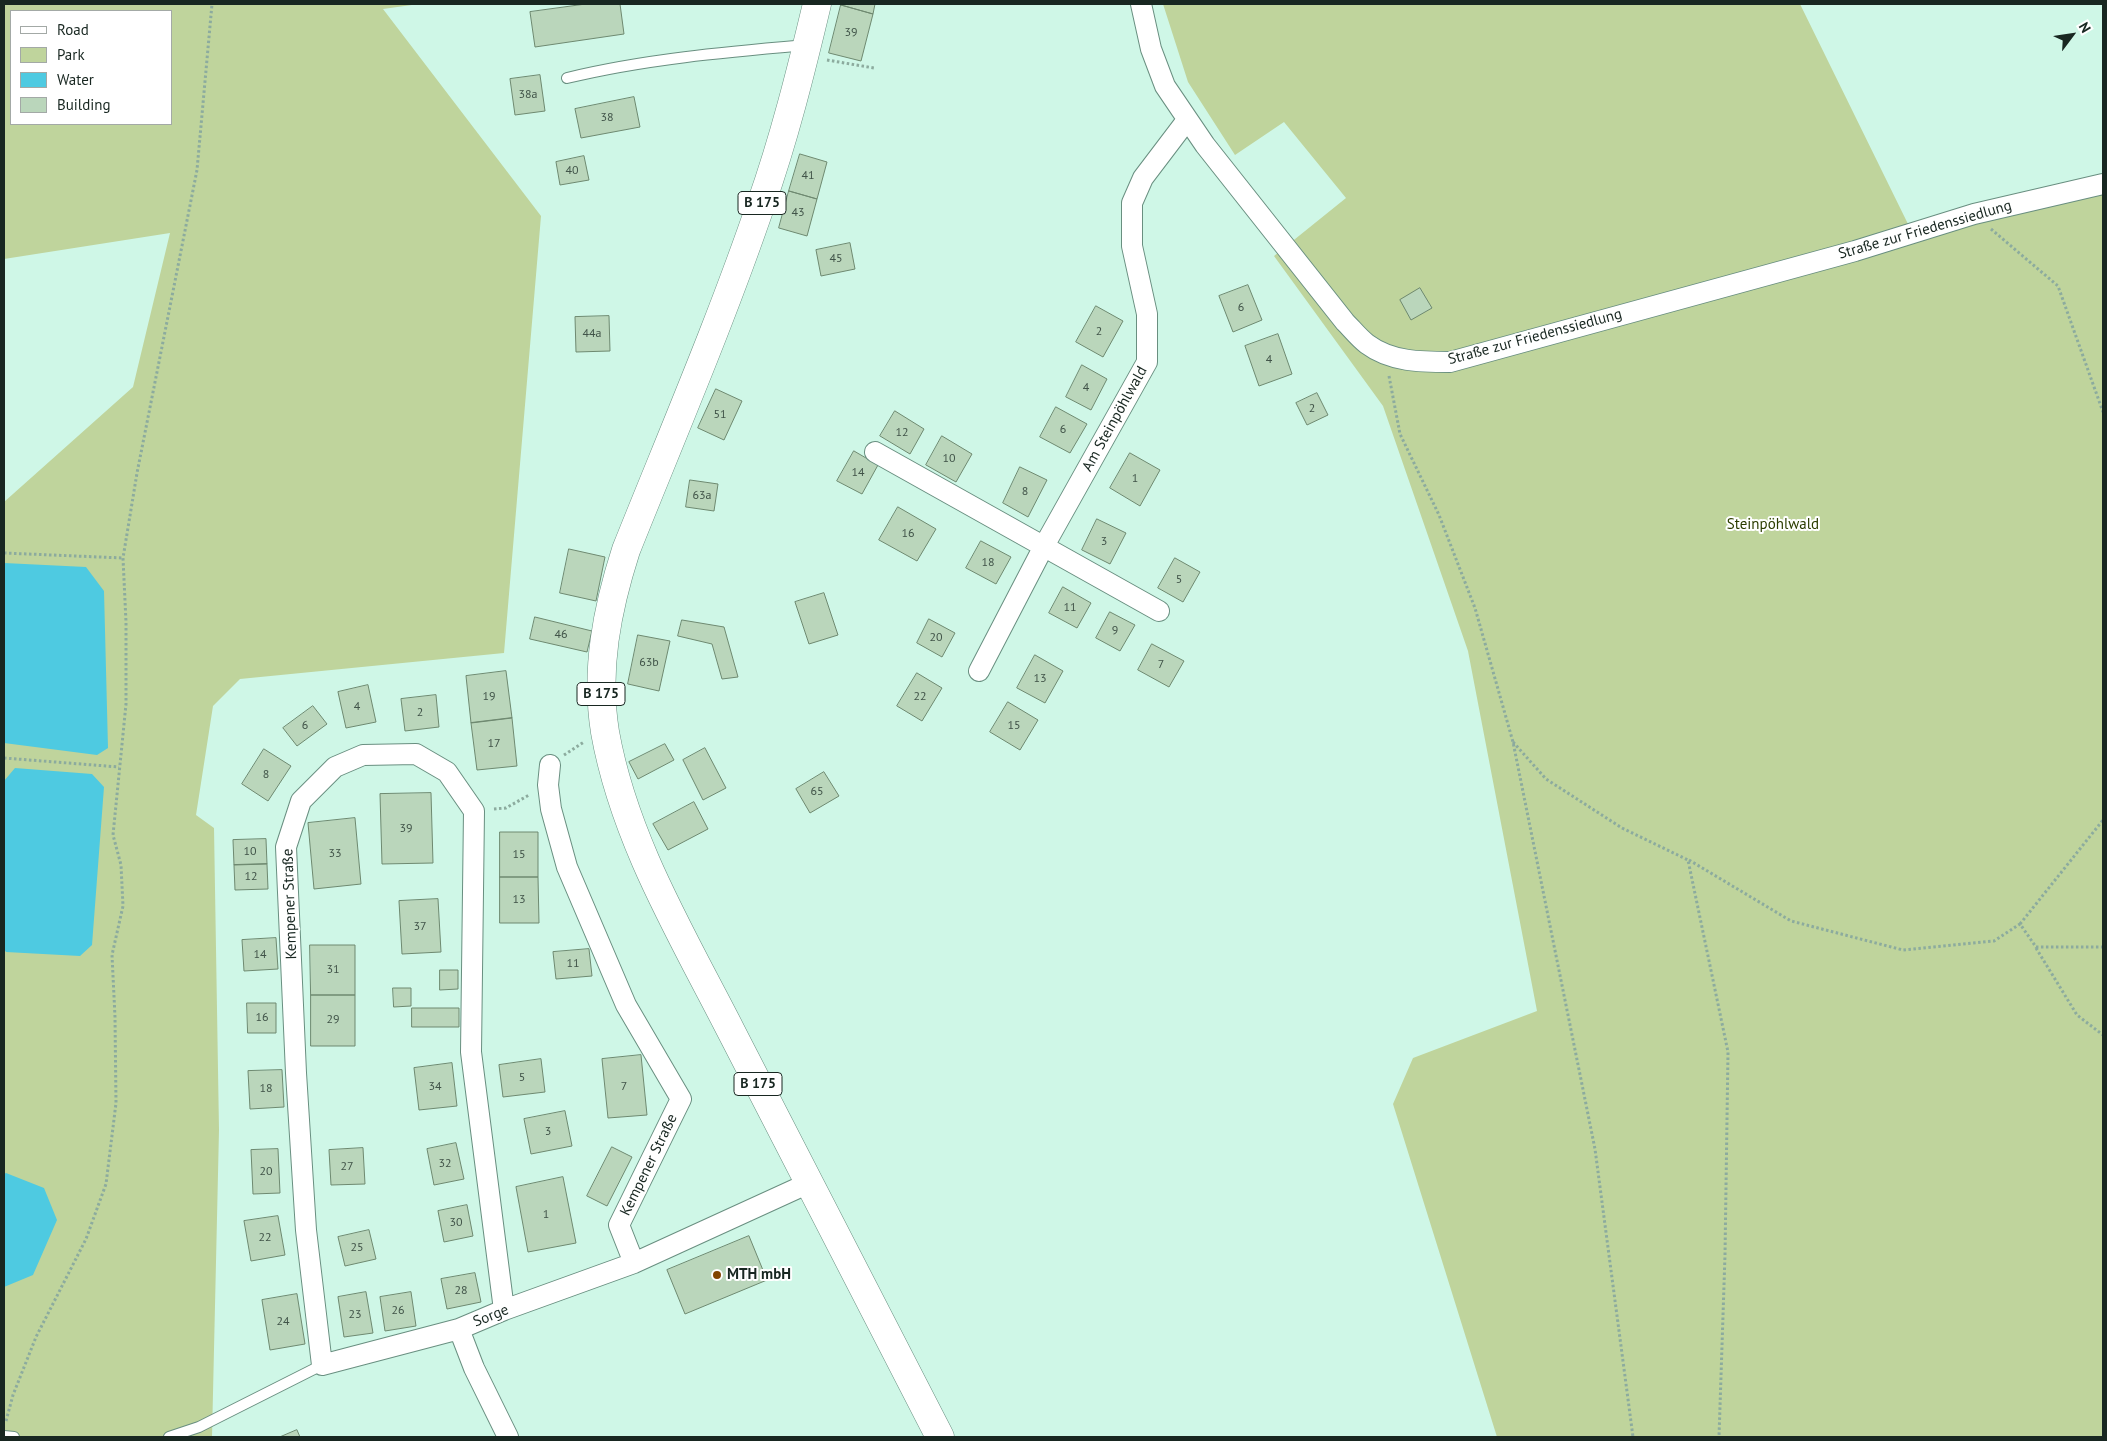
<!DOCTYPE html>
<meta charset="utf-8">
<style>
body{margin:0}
#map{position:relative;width:2107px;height:1441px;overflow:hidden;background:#cff7e7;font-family:"PT Sans",sans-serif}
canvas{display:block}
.frame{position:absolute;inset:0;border:5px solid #182721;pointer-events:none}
.legend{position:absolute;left:10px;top:10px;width:162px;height:115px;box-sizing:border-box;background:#fff;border:1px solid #a3a9a6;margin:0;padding:6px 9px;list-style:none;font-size:15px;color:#182721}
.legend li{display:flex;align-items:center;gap:10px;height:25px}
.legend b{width:25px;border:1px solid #a3a9a6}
.north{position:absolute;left:2047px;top:10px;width:50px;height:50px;-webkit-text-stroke:4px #fff;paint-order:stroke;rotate:59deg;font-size:14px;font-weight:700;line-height:20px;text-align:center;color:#182721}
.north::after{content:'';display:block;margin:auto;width:18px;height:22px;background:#182721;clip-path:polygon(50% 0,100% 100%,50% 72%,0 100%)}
</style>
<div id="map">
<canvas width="2107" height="1441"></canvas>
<div class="frame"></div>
<ul class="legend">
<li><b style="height:6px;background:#fff"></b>Road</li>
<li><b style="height:14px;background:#bfd49c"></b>Park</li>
<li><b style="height:14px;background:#4ecae1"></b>Water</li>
<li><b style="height:14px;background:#bad6bb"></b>Building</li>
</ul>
<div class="north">N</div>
</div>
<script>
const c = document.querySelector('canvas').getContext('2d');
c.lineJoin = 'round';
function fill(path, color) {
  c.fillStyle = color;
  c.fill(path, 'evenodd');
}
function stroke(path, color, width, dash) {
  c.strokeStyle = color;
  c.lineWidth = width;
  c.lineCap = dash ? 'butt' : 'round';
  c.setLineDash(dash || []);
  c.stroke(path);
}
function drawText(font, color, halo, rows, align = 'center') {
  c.font = font + ' "PT Sans",sans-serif';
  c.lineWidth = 4;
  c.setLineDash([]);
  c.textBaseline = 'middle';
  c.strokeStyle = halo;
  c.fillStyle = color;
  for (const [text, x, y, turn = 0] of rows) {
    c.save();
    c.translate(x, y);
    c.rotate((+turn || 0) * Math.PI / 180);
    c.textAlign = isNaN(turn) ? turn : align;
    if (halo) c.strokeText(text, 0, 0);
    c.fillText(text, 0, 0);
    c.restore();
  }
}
fill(new Path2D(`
 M 4,4 L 419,4 L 383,9 L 541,216 L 504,653 L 240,679 L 213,706 L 196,815 L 214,828 L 219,1130 L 212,1437 L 4,1437 L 4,502 L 133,387 L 170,233 L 4,259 ZM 11,11 L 171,11 L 171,124 L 11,124 Z
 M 1163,4 L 1800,4 L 1908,224 L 2103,174 L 2103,1437 L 1497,1437 L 1393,1104 L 1413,1058 L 1537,1011 L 1468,651 L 1383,406 L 1274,256 L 1346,198 L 1284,122 L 1235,155 L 1188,82 Z`), '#bfd49c');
fill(new Path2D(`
 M 4,563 L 86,567 L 104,591 L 108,748 L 97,755 L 4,743 Z
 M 15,768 L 92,774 L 104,787 L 92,945 L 80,956 L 6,952 L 4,949 L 4,781 Z
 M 6,1173 L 44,1188 L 57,1220 L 33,1275 L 4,1287 L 4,1174 Z`), '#4ecae1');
const building = new Path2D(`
 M 586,4 L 620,4 L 624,34 L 535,47 L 530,12 Z
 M 842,4 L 875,4 L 873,14 L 841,5 Z
 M 841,5 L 873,14 L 861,61 L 829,53 Z
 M 540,75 L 545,111 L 515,115 L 510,79 Z
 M 634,97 L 640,127 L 581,138 L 575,109 Z
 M 800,154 L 827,162 L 817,199 L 789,191 Z
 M 584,156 L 589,180 L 560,185 L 556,162 Z
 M 789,191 L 817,199 L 807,236 L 779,228 Z
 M 850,243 L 855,269 L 821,276 L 816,250 Z
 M 1248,285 L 1262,320 L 1233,332 L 1219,296 Z
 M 1420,288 L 1432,308 L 1411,320 L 1400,300 Z
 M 1096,306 L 1123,321 L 1103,357 L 1076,342 Z
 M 609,316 L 610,351 L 576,352 L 575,317 Z
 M 1278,334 L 1292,374 L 1259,386 L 1245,346 Z
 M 1082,365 L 1107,379 L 1091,410 L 1066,397 Z
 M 716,389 L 742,401 L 724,440 L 698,428 Z
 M 1317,393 L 1328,415 L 1307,425 L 1296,403 Z
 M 1056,407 L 1087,424 L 1070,453 L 1040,437 Z
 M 895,411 L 924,429 L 910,454 L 880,436 Z
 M 942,436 L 972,454 L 956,482 L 926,465 Z
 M 854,451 L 878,465 L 862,494 L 837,481 Z
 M 1130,453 L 1160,470 L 1140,506 L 1110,488 Z
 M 1020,467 L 1047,480 L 1028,517 L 1003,503 Z
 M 690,480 L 718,484 L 714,511 L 686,507 Z
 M 898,507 L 936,529 L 917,561 L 879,540 Z
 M 1097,519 L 1126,533 L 1110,564 L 1082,550 Z
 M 981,541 L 1011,557 L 996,584 L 966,568 Z
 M 569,549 L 605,557 L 596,601 L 560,593 Z
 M 1175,558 L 1200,572 L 1183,602 L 1158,588 Z
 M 1063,587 L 1091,603 L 1077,628 L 1049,613 Z
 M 824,593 L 838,635 L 809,644 L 795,602 Z
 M 1110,612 L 1135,625 L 1120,651 L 1096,638 Z
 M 535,617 L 592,631 L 587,652 L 530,639 Z
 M 929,619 L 955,633 L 942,657 L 917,643 Z
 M 682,620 L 724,627 L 738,677 L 722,679 L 712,644 L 678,636 Z
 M 638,635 L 670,641 L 659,691 L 628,684 Z
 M 1152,644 L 1184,661 L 1169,687 L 1138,670 Z
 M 1035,655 L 1063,671 L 1045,703 L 1017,688 Z
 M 506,671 L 512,718 L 471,723 L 466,676 Z
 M 917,673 L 942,688 L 922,721 L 897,706 Z
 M 368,685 L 376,722 L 346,728 L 338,692 Z
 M 436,695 L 439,727 L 405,731 L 401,699 Z
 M 1008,702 L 1038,720 L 1020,750 L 990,732 Z
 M 313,706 L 327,724 L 297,746 L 283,728 Z
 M 512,718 L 517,766 L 477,770 L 471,723 Z
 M 665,744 L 674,760 L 638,779 L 629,762 Z
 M 705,748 L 726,788 L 703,800 L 683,760 Z
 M 264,749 L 291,766 L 268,801 L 242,784 Z
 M 824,772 L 839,796 L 810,813 L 796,789 Z
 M 431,793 L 433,863 L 382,864 L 380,794 Z
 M 694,802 L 708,829 L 668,850 L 653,824 Z
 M 355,818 L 361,884 L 314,889 L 308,823 Z
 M 500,832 L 538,832 L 538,877 L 500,877 Z
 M 266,839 L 267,864 L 234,865 L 233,840 Z
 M 267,864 L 268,889 L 235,890 L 234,865 Z
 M 500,877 L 538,877 L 539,923 L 500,923 Z
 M 438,899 L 441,952 L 402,954 L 399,901 Z
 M 276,938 L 278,969 L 244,971 L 242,940 Z
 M 310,945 L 355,945 L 355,995 L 311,995 Z
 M 589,949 L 592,976 L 556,979 L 553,952 Z
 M 440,970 L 458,970 L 458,989 L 440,990 Z
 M 393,988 L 411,988 L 411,1006 L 394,1007 Z
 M 311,995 L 355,995 L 355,1046 L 311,1046 Z
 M 247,1003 L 276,1003 L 276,1033 L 248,1033 Z
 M 412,1008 L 459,1008 L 459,1027 L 412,1027 Z
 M 641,1055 L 647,1115 L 608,1118 L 602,1059 Z
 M 541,1059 L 545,1092 L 503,1097 L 499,1065 Z
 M 452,1063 L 457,1106 L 419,1110 L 414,1068 Z
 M 282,1070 L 284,1107 L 250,1109 L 248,1071 Z
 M 565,1111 L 572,1146 L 531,1154 L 524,1119 Z
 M 456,1143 L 464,1179 L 434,1185 L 427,1149 Z
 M 612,1147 L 632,1157 L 607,1206 L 587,1196 Z
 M 363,1148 L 365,1184 L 331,1185 L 329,1150 Z
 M 278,1149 L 280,1193 L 253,1194 L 251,1150 Z
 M 563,1177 L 576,1243 L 528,1252 L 516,1187 Z
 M 467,1205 L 473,1236 L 444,1242 L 438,1211 Z
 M 278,1216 L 285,1255 L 251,1261 L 244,1221 Z
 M 369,1230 L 376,1259 L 345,1266 L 338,1237 Z
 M 749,1236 L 767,1280 L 685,1314 L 667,1270 Z
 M 475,1273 L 481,1302 L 447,1309 L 441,1279 Z
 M 366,1292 L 373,1333 L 344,1337 L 338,1297 Z
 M 411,1292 L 416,1326 L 385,1331 L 380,1297 Z
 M 297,1294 L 305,1344 L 270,1350 L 262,1300 Z
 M 297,1430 L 300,1437 L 280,1437 Z`);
fill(building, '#bad6bb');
stroke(building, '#6e8970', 1);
const service = new Path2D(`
 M 567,78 C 645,59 727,52 807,45
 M 4,1436 L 14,1437
 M 169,1437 L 199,1427 L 322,1365`);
const minor = new Path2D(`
 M 1141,4 L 1151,49 L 1165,86 L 1205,145 L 1345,322 C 1352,329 1359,338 1367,344 C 1391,362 1421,362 1450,362 L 1855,251 L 1974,214 L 2103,184
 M 875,452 L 1159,611
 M 979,671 L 1044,546 L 1147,362 L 1147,314 L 1132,246 L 1132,203 L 1143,178 L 1187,120
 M 550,765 L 548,785 L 551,809 L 567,867 L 626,1005 L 681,1099 L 619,1225 L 634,1263
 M 504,1310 L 471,1052 L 474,811 L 447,772 L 416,754 L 363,755 L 335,767 L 301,801 L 286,847 L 296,1073 L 306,1230 L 322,1365 L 459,1329 L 504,1310 L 634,1263 L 809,1183
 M 459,1329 L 474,1368 L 508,1437`);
const primary = new Path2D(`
 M 817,4 C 801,71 784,139 761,204 C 721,321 672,435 626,550 C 607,609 595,670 605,732 C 624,839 682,935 731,1031 C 800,1167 870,1302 940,1437`);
stroke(service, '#698f80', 12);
stroke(minor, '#698f80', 22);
stroke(primary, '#698f80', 29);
stroke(new Path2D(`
 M 827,60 L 874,68
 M 1991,229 L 2058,286 L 2103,412
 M 1389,376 L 1400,434 L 1439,515 L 1475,608 L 1513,742 L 1595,1149 L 1633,1437
 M 4,553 L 123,558
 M 1513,742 L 1546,779 L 1622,828 L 1688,860 L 1728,1052 L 1725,1255 L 1719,1437
 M 564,755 L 584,742
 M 4,758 L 119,767
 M 494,809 L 506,808 L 529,795
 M 1689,860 L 1791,921 L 1903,950 L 1994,941 L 2020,924 L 2036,947 L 2103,947
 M 2020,924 L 2103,820
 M 2036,948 L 2077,1015 L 2103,1035
 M 6,1421 L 13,1395 L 36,1337 L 86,1239 L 106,1184 L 116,1103 L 115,1017 L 112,955 L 123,906 L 121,865 L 113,835 L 126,704 L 126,622 L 123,558 L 137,473 L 197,170 L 212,4`), '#8cab9e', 3, [2.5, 2.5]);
stroke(service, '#fff', 10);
stroke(minor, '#fff', 20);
stroke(primary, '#fff', 28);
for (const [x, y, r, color] of [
 [717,1275,5,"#814400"]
]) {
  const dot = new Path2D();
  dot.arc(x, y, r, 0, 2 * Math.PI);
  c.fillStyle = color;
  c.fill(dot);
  stroke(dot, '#fff', 2);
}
drawText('12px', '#405348', null, [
 ["39",851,33],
 ["38a",528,95],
 ["38",607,118],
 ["40",572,171],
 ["41",808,176],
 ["43",798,213],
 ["45",836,259],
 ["6",1241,308],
 ["2",1099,332],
 ["44a",592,334],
 ["4",1269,360],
 ["4",1086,388],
 ["2",1312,409],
 ["51",720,415],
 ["6",1063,430],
 ["12",902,433],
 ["10",949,459],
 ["14",858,473],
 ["1",1135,479],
 ["8",1025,492],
 ["63a",702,496],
 ["16",908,534],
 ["3",1104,542],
 ["18",988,563],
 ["5",1179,580],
 ["11",1070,608],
 ["9",1115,631],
 ["46",561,635],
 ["20",936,638],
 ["63b",649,663],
 ["7",1161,665],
 ["13",1040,679],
 ["19",489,697],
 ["22",920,697],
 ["4",357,707],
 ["2",420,713],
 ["6",305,726],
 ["15",1014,726],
 ["17",494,744],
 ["8",266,775],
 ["65",817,792],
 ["39",406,829],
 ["10",250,852],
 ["33",335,854],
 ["15",519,855],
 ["12",251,877],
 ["13",519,900],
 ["37",420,927],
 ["14",260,955],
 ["11",573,964],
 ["31",333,970],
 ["16",262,1018],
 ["29",333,1020],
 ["5",522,1078],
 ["34",435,1087],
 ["7",624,1087],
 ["18",266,1089],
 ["3",548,1132],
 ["32",445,1164],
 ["27",347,1167],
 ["20",266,1172],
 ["1",546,1215],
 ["30",456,1223],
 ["22",265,1238],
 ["25",357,1248],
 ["28",461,1291],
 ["26",398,1311],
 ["23",355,1315],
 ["24",283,1322]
]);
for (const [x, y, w] of [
 [762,203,48],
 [601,694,48],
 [758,1084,48]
]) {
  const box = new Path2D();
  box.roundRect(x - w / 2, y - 11.5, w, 23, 4);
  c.fillStyle = '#fff';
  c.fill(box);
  stroke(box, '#182721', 1);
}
drawText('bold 14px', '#182721', null, [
 ["B 175",762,203],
 ["B 175",601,694],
 ["B 175",758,1084]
]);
drawText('15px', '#182721', '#fff', [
 ["Straße zur Friedenssiedlung",1925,230,-16],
 ["Straße zur Friedenssiedlung",1535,337,-15],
 ["Am Steinpöhlwald",1115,419,-61],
 ["Kempener Straße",290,904,-92],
 ["Kempener Straße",649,1165,-64],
 ["Sorge",491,1316,-22]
]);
drawText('15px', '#2c3d00', '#fff', [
 ["Steinpöhlwald",1773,525]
]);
drawText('bold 15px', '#182721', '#fff', [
 ["MTH mbH",727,1275]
], 'left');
</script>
